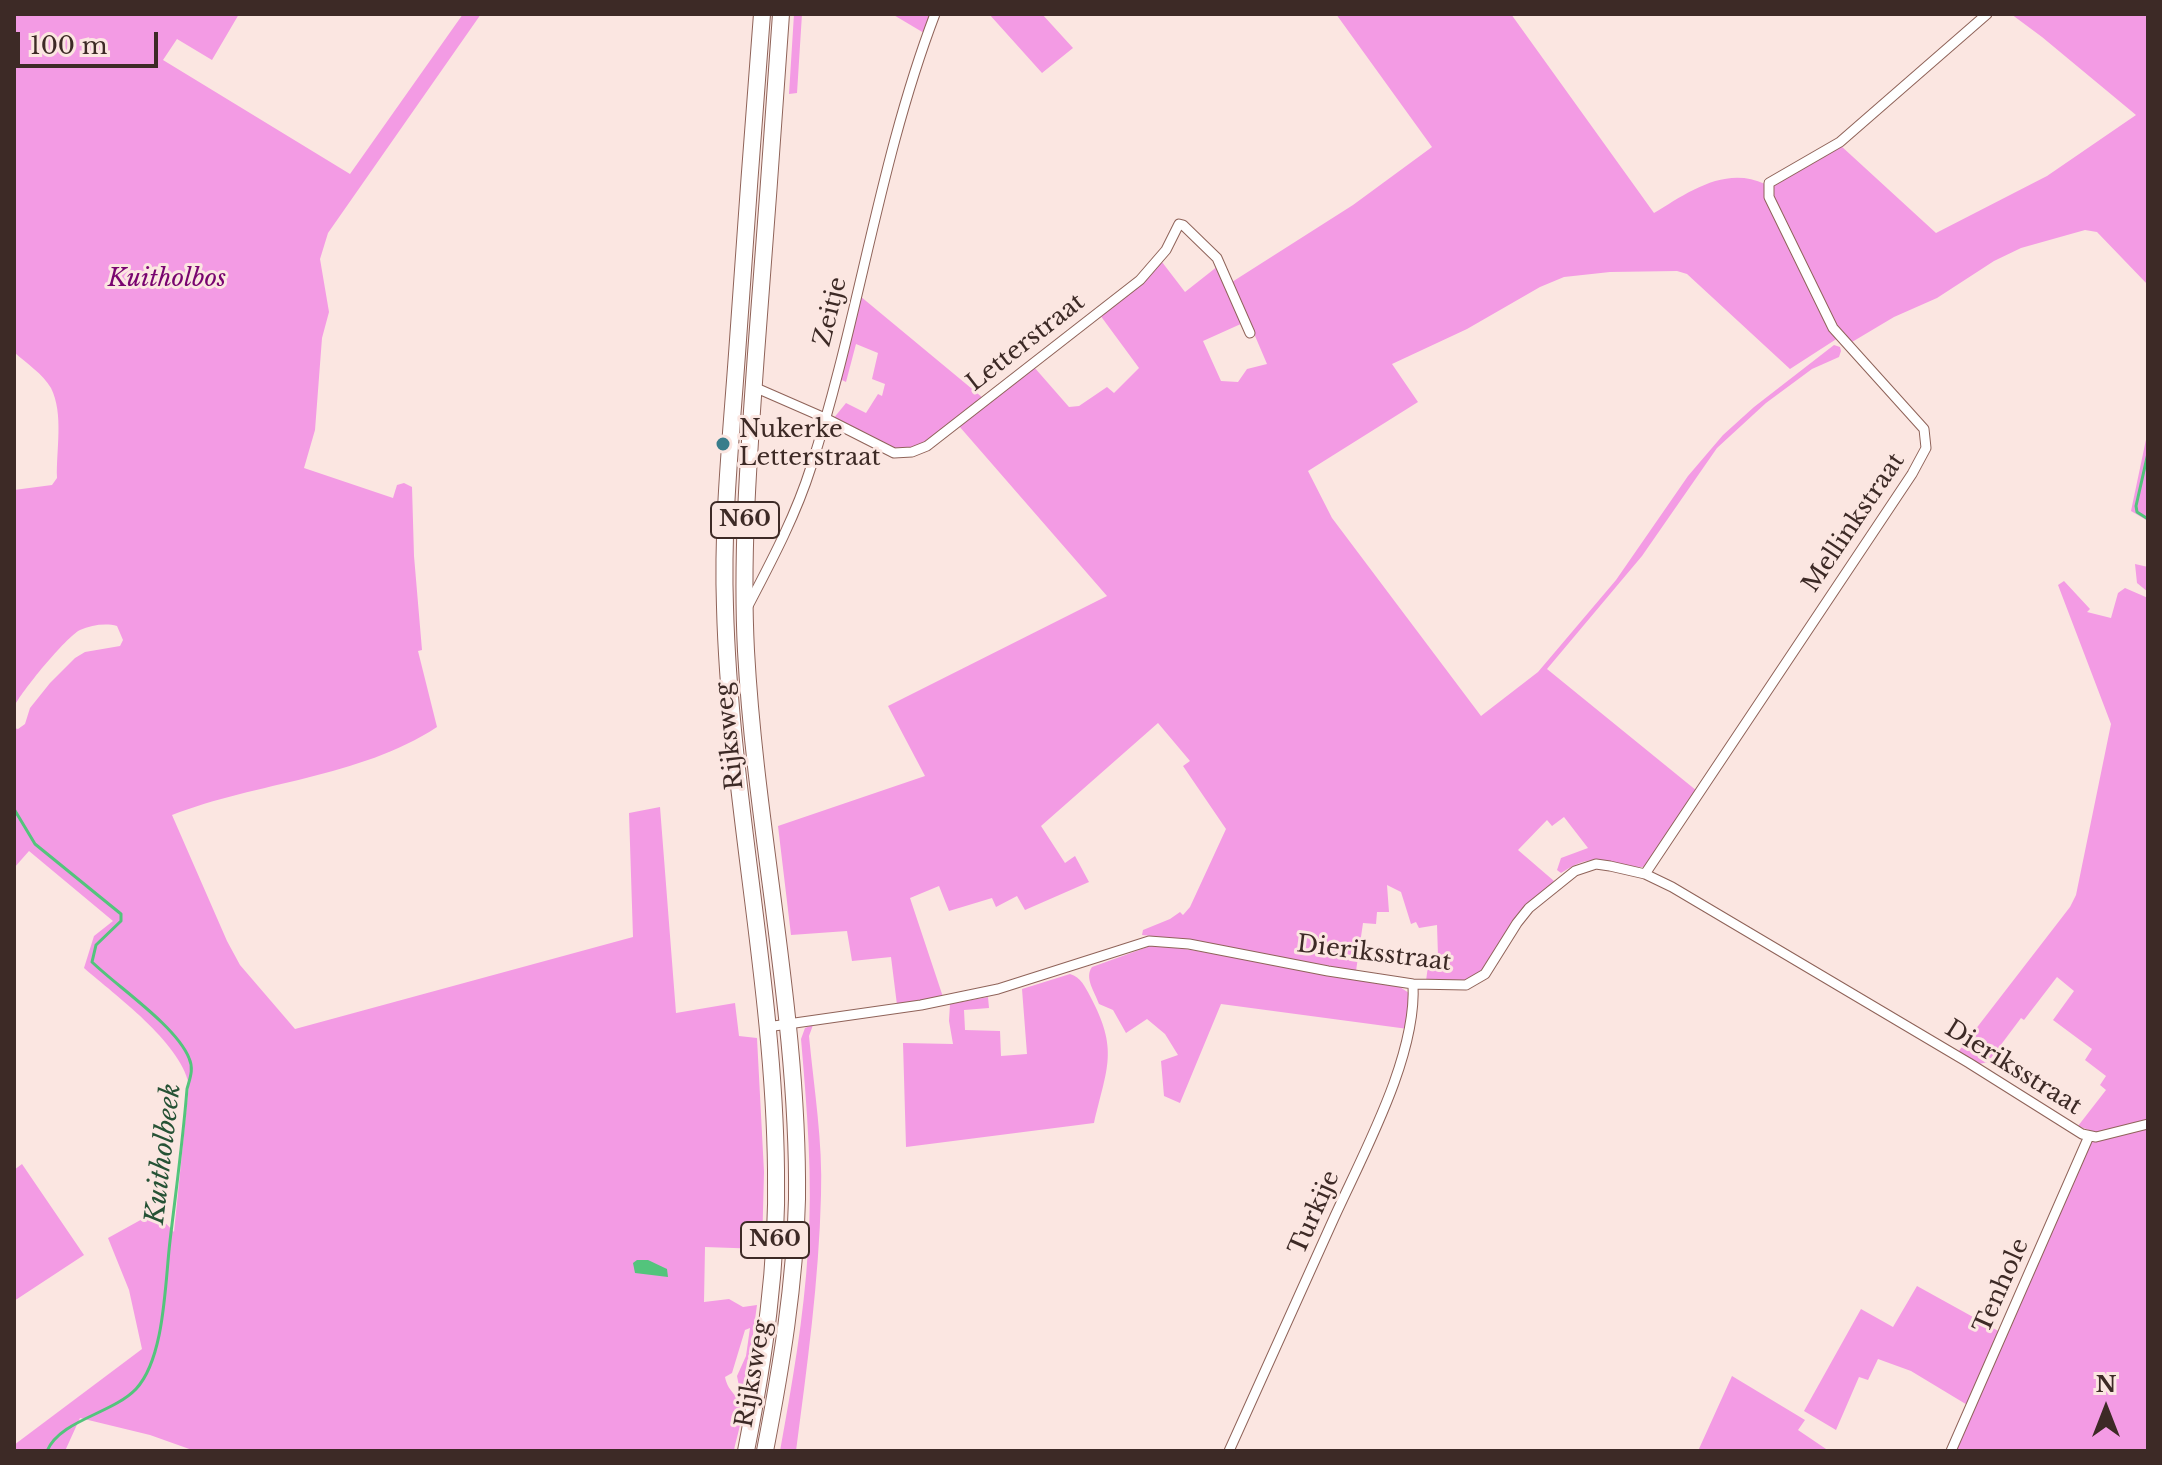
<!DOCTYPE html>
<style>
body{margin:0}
#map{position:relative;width:2162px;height:1465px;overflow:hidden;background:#fbe6e1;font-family:"Libre Baskerville",serif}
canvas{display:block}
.frame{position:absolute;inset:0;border:16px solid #3d2a26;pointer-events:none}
.north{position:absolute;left:2066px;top:1369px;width:80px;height:80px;-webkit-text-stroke:6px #fbe6e1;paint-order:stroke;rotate:0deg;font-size:22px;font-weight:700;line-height:32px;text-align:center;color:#3d2a26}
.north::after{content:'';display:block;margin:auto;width:28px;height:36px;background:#3d2a26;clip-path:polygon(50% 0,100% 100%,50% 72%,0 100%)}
.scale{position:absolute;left:16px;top:32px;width:142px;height:36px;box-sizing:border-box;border:4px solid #3d2a26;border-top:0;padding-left:10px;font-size:24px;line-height:28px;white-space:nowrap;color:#3d2a26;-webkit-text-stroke:6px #fbe6e1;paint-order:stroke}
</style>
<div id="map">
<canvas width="2162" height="1465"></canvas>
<div class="frame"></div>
<div class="north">N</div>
<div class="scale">100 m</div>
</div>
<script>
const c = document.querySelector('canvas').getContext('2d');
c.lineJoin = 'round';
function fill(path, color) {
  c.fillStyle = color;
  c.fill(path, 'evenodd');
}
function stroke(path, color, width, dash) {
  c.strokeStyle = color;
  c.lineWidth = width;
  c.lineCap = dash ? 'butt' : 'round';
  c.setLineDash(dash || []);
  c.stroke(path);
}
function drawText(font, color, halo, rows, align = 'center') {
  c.font = font + ' "Libre Baskerville",serif';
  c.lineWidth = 6;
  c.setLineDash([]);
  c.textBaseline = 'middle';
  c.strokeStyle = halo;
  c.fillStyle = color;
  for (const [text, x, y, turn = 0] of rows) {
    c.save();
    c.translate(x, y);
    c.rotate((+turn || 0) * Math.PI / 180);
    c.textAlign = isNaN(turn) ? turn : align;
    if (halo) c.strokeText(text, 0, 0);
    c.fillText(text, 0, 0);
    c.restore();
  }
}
fill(new Path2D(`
 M 14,14 L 239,14 L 212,60 L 177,39 L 163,60 L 350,174 L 463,14 L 481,14 L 328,233 L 320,259 L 329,312 L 322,338 L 315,430 L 304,468 L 393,498 L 397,485 L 404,483 L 412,487 L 414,556 L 422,650 L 418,651 L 437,727 C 359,778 257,782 172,815 L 227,941 L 240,965 L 295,1029 L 633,937 L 629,813 L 660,807 L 676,1013 L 735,1003 L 739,1036 L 757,1038 L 764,1172 L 762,1249 L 705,1247 L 704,1302 L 729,1299 L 743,1307 L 757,1305 L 746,1385 L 739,1386 L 737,1376 L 746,1356 L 750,1328 L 745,1330 L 732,1373 L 725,1377 C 728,1392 737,1394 741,1405 C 744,1418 736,1438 734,1451 L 195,1451 L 150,1435 L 80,1418 L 65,1451 L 14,1451 L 14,1445 L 142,1349 L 129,1290 L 108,1238 L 155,1212 L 174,1232 L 189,1084 C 179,1041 116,996 84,968 L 94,936 L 113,921 L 29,851 L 14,868 L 14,728 L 18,729 L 25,724 L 30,708 L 50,683 L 75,658 L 85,652 L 120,646 L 123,640 L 117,626 C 106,623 91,625 80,630 C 66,637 21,692 14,707 L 14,490 L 52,485 L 57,478 C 56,451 64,414 51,388 C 43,374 26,363 14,352 Z
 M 794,14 L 802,14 L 797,93 L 789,94 Z
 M 892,14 L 932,14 L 924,33 Z
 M 989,14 L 1042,14 L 1073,48 L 1042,73 Z
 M 1336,14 L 1511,14 L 1654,213 C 1687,193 1725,165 1765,184 L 1765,198 L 1838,338 L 1790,369 L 1687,274 L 1677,271 L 1610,272 L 1564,277 L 1540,287 L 1467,329 L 1392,364 L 1418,402 L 1308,471 L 1332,518 L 1481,716 L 1538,672 L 1616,580 L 1688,476 L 1723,435 L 1754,407 L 1834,345 L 1840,347 L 1841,351 L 1839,357 L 1812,369 L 1766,403 L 1717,448 L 1642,556 L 1547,669 L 1697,791 L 1644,867 C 1607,868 1600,847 1561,873 L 1557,870 L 1561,858 L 1588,848 L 1564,817 L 1552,826 L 1547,820 L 1518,850 L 1554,881 L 1528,906 L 1500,941 L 1480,974 L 1464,982 L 1426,981 L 1429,958 L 1438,956 L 1437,925 L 1419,928 L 1416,922 L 1411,924 L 1401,892 L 1387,885 L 1389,912 L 1377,912 L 1376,924 L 1363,923 L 1356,971 L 1189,940 L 1142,935 L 1143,930 L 1170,919 L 1180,912 L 1183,915 L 1190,907 L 1226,829 L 1183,766 L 1190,761 L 1158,723 L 1041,826 L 1065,863 L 1075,856 L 1089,882 L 1025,910 L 1017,896 L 996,907 L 992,898 L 949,911 L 939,886 L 910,898 L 943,997 L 897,1005 L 891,957 L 852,961 L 847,931 L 791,935 L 778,826 L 925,776 L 888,706 L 1107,596 L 959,426 L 1034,367 L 1069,407 L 1079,406 L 1107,387 L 1114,393 L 1139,368 L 1100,315 L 1162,262 L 1185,292 L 1218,266 L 1243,323 L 1203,341 L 1221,381 L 1238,382 L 1247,369 L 1267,364 L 1232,282 L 1353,205 L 1432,147 Z
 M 2011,14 L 2148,14 L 2148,285 L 2097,232 L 2085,230 L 2021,248 L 1994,261 L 1937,298 L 1894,317 L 1852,342 L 1832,319 L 1773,199 L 1772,185 L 1840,145 L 1936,233 L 2047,176 L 2136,115 L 2042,37 Z
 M 860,296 L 983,398 L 916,448 L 897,450 L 833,419 L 846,403 L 866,413 L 878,394 L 882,396 L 885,384 L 872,379 L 878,353 L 856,344 L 846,382 L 842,380 L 831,413 Z
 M 2148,430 L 2148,521 L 2131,511 Z
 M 2135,564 L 2148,567 L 2148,592 L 2137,583 Z
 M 2064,581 L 2090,609 L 2087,612 L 2111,618 L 2118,593 L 2125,588 L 2148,598 L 2148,1121 L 2097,1133 L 2078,1126 L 2106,1090 L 2100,1085 L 2106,1076 L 2085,1060 L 2092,1049 L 2053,1020 L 2074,991 L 2057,977 L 2024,1020 L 2021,1018 L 1988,1062 L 1979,1064 L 1958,1052 L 2070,907 L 2076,895 L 2111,724 L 2058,585 Z
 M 1153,945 L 1192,950 L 1400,987 L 1409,993 L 1408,1029 L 1221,1004 L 1180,1103 L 1164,1096 L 1161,1061 L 1178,1055 L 1165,1034 L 1147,1019 L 1126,1033 L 1113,1010 L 1099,1004 C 1095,992 1084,978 1092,967 Z
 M 1070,974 C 1081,977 1085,987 1090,996 C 1119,1050 1107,1067 1094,1123 L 906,1147 L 903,1043 L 953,1044 L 949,1021 L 950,1004 L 988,997 L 989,1008 L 964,1010 L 965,1030 L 1000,1031 L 1001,1056 L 1027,1054 L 1022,989 Z
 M 813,1025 L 809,1036 C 814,1089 823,1142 821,1195 C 819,1280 807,1367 796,1451 L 780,1451 C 792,1384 804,1317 808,1249 C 813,1179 807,1109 801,1039 L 805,1028 Z
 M 2148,1128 L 2148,1451 L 1956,1451 L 2091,1139 Z
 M 22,1164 L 84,1255 L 14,1301 L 14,1170 Z
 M 1917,1286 L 2002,1333 L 1969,1406 L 1911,1371 L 1878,1359 L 1868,1380 L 1859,1377 L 1836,1430 L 1804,1411 L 1861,1309 L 1893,1327 Z
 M 1732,1376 L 1805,1420 L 1798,1430 L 1829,1451 L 1698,1451 Z`), '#f39be4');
fill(new Path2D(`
 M 637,1260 L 648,1260 L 667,1269 L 668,1277 L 635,1273 L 633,1263 Z`), '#53c47c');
stroke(new Path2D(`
 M 2148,453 L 2136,506 L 2137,512 L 2148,519
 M 14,809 L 35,844 L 121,914 L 121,921 L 96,945 L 92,962 C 119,988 176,1026 189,1058 C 194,1069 190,1078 187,1089 C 183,1140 176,1190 170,1241 C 165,1282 165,1358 136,1389 C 112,1414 60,1420 47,1451`), '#53c47c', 3);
const minor = new Path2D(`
 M 754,387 L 825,418 L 894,453 L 912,452 L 927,446 L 1140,280 L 1166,250 L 1179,224 L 1183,225 L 1217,258 L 1250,333
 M 748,606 C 771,562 796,515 811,467 C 859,318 879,161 935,14
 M 1645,874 L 1912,474 L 1926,448 L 1924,429 L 1833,328 L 1769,197 L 1769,183 L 1840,142 L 1987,14
 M 767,1027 L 921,1005 L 998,989 L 1149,941 L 1189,944 L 1328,971 L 1413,984 L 1466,985 L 1485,974 L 1517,923 L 1529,908 L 1575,871 L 1596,864 L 1610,866 L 1645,874 L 1672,887 L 1969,1063 L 2082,1134 L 2096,1137 L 2148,1124
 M 1229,1451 C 1264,1373 1299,1296 1334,1218 C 1364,1152 1417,1056 1413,984
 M 1951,1451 L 2089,1136`);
const trunk = new Path2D(`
 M 746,1451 C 764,1359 778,1265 776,1170 C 774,982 730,796 725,607 C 722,523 731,438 737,354 C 745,241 753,127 762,14
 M 765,1451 C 781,1368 795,1285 797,1199 C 799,1015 756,834 746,651 C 741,552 749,453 756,354 C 765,241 773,127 781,14`);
stroke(minor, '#8f6359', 11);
stroke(trunk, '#8f6359', 18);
stroke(minor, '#fff', 9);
stroke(trunk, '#fff', 16);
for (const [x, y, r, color] of [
 [723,444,8,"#397d8b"]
]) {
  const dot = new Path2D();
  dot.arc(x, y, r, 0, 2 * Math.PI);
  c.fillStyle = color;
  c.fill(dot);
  stroke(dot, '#fbe6e1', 3);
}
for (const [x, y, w] of [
 [745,520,68],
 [775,1240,68]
]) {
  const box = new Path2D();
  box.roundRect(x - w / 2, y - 18, w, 36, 6);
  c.fillStyle = '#fbe6e1';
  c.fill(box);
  stroke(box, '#3d2a26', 2);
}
drawText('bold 22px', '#3d2a26', null, [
 ["N60",745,520],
 ["N60",775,1240]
]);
drawText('italic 24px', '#79046f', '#fbe6e1', [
 ["Kuitholbos",167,279]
]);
drawText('24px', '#3d2a26', '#fbe6e1', [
 ["Zeitje",831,312,-76],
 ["Letterstraat",1026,343,-38],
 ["Mellinkstraat",1854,523,-56],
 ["Rijksweg",730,736,-96],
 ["Dieriksstraat",1374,954,7],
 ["Dieriksstraat",2013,1068,32],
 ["Turkije",1315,1213,-66],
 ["Tenhole",2002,1286,-66],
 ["Rijksweg",754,1374,-80]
]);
drawText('24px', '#3d2a26', '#fbe6e1', [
 ["Nukerke",739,430],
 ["Letterstraat",739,458]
], 'left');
drawText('italic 26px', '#265235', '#fbe6e1', [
 ["Kuitholbeek",164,1154,-83]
]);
</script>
